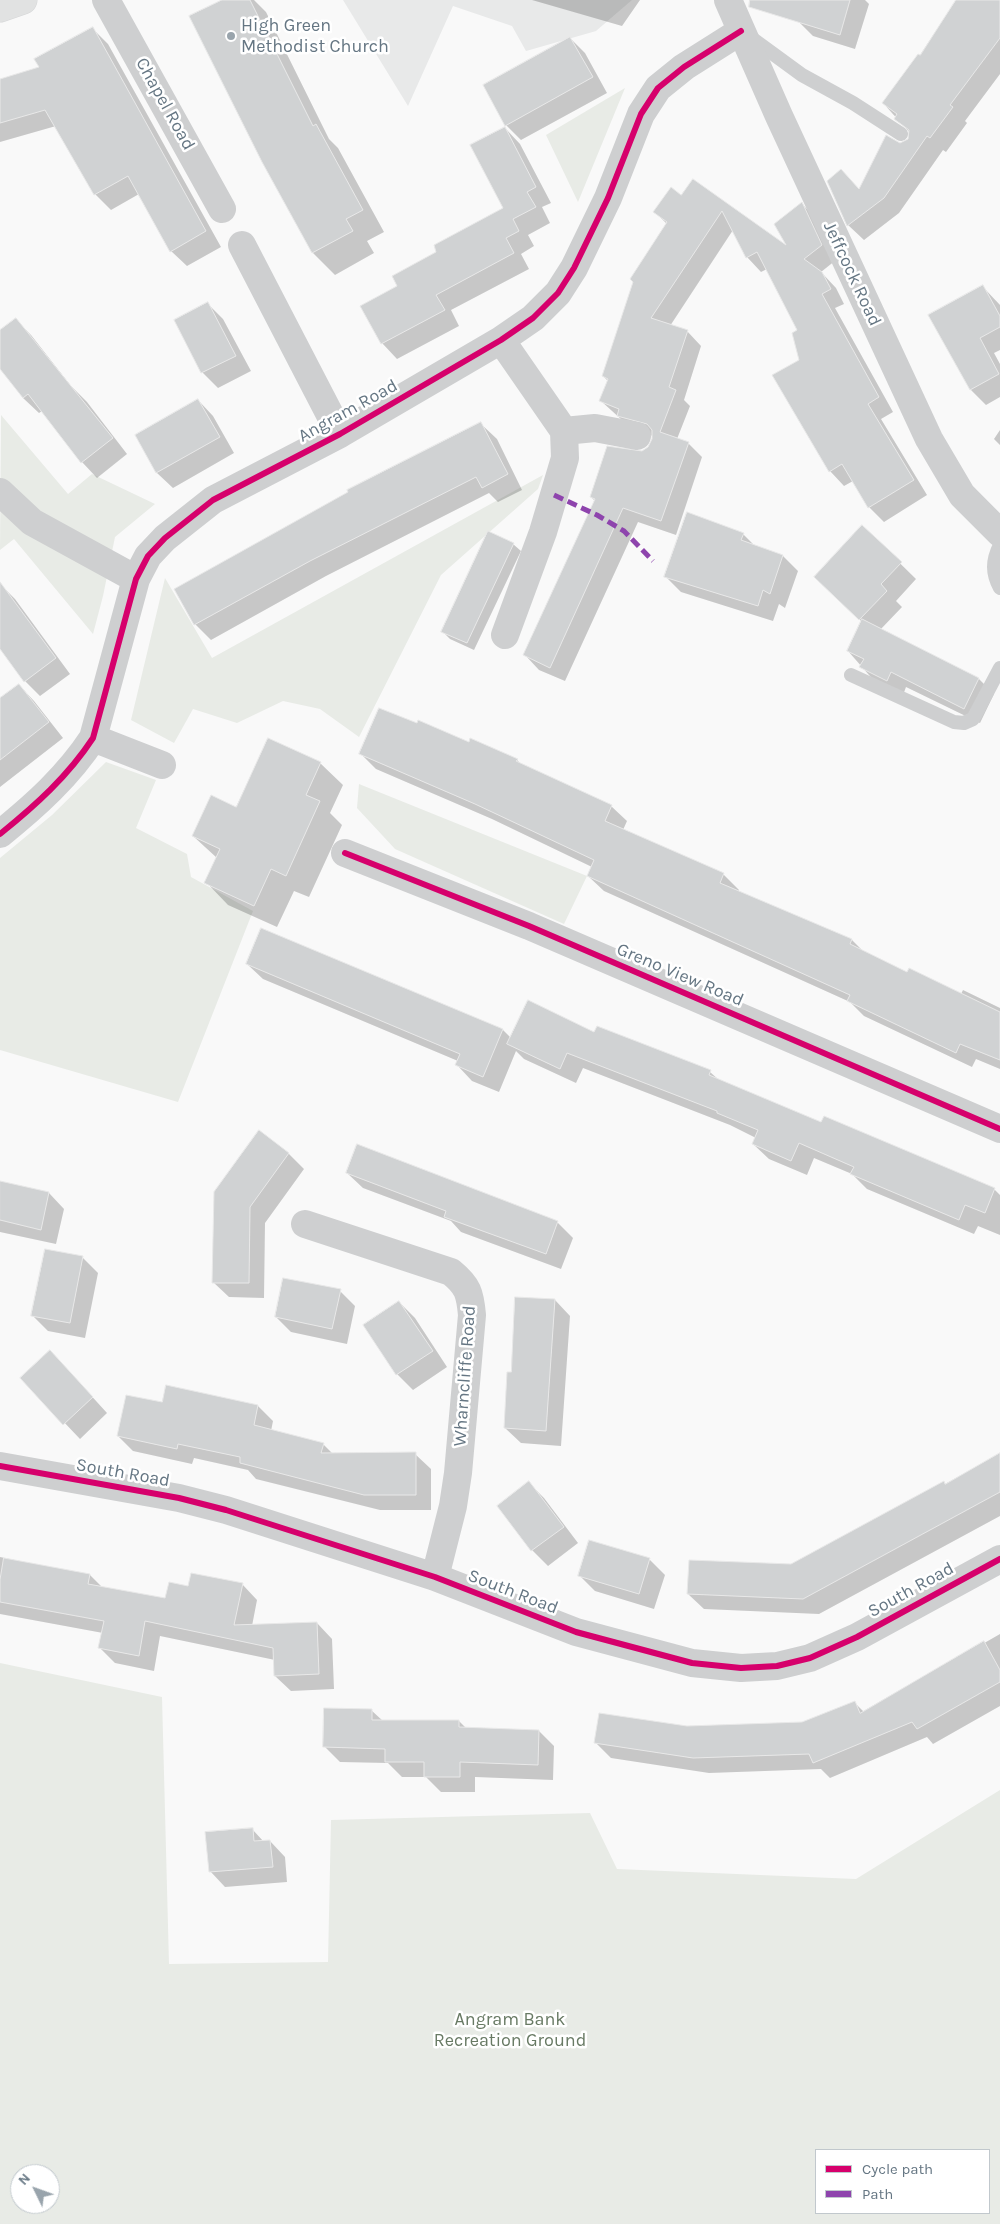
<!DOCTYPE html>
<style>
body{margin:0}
#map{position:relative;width:1000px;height:2224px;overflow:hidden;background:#f9f9f9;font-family:Karla,sans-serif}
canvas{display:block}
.legend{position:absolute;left:815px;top:2149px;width:175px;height:65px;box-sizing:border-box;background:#fff;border:1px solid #c1c8cd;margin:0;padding:6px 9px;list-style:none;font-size:15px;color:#657683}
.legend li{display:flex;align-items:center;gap:10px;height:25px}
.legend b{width:25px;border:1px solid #c1c8cd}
.north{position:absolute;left:10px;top:2164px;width:50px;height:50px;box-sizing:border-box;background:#fff;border:1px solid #c1c8cd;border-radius:50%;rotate:312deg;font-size:14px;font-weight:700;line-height:20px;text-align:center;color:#657683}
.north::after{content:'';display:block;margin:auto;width:18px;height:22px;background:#99a4ac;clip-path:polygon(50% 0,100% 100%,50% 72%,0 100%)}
</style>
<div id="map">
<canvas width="1000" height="2224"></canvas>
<ul class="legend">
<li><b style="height:6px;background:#d6006c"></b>Cycle path</li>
<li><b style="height:6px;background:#8e44ad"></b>Path</li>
</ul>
<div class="north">N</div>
</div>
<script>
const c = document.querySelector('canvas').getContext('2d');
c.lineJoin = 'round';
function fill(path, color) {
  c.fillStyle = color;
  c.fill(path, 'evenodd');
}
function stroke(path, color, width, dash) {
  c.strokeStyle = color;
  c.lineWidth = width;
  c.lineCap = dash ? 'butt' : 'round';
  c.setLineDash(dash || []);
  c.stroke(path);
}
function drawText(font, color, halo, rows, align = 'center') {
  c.font = font + ' Karla,sans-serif';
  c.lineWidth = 5;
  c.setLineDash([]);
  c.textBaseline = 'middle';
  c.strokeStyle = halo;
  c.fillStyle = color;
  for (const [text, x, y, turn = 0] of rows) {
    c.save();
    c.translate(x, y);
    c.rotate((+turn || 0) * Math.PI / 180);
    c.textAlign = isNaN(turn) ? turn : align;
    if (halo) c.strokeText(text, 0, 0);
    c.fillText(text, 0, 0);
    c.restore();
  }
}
fill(new Path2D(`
 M 343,0 L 632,0 L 596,31 L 526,51 L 512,26 L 453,6 L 408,106 Z`), '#e8e9e9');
fill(new Path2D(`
 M 625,88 L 578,202 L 546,135 Z
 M 1,415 L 68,494 L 92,474 L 155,504 L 115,537 L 103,596 L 93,634 L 14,539 L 0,550 Z
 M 543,475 L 538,489 L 441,575 L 359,737 L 320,709 L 283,701 L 237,723 L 193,709 L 174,743 L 131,720 L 165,578 L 212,658 Z
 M 106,762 L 156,780 L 136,828 L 187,854 L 191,877 L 253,911 L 178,1102 L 0,1050 L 0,858 L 52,815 Z
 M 359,784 L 587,876 L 564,924 L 395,849 L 357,808 Z
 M 0,1663 L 162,1697 L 169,1964 L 328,1962 L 331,1820 L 590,1813 L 617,1869 L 856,1879 L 1000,1790 L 1000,2224 L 0,2224 ZM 989,2150 L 989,2213 L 816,2213 L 816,2150 ZM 20,2174 L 50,2174 L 50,2204 L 20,2204 Z`), '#e8ebe6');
fill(new Path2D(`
 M 224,0 L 254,0 L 266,12 L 329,139 L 338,148 L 384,232 L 367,241 L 374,253 L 335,275 L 313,253 L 263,161 Z
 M 532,0 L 640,0 L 622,26 Z
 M 805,0 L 865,0 L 869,4 L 855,49 L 813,36 L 798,21 Z
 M 957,0 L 1000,0 L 1000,74 L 965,121 L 967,123 L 946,152 L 943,150 L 899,213 L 864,240 L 848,225 L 828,182 L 860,190 L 900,144 L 910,139 L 910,133 L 883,103 L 921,57 Z
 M 93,29 L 108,44 L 221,247 L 187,266 L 171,251 L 139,194 L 111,210 L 95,194 L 56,126 L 0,142 L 0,80 L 41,68 Z
 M 570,38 L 585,53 L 607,93 L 521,140 L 506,125 Z
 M 505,128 L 520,144 L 551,203 L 542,207 L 550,223 L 528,235 L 534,246 L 521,254 L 529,269 L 451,310 L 459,326 L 397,359 L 382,343 L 399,286 L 438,253 L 505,208 Z
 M 693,181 L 789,249 L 801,203 L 816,218 L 836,260 L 821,272 L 836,288 L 844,304 L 835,308 L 893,412 L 881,419 L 927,495 L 884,522 L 869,507 L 853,481 L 844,486 L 830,471 L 800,360 L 799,330 L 767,269 L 761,272 L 747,257 L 733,230 L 670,326 L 687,331 L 701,346 L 684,400 L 690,406 L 677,439 L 688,443 L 702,457 L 676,535 L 638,522 L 565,681 L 539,670 L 525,655 L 595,501 L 591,497 L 649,447 L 653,436 L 633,430 L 601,401 L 608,381 L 603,376 L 667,224 L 655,212 L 681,197 Z
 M 983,287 L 1000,305 L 1000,350 L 994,353 L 1000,364 L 1000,397 L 986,405 L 971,390 Z
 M 208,304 L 223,319 L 251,371 L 218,388 L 202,372 L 175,321 Z
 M 16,320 L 31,335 L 71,386 L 87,402 L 127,454 L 97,478 L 82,462 L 42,411 L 39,413 L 23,398 L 0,368 L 0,332 Z
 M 198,400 L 213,416 L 234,453 L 173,488 L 157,473 L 136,436 Z
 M 481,424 L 497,439 L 522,490 L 498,502 L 489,493 L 326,576 L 211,640 L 195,624 Z
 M 1000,430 L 1000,445 L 994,439 Z
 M 863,527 L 916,579 L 896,601 L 902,607 L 880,630 L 979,679 L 994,694 L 980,723 L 906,687 L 903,695 L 876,683 L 848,651 L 862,622 L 831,592 Z
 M 743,534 L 756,547 L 783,556 L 798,571 L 785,608 L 779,604 L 773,621 L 681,592 L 666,577 Z
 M 513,544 L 521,551 L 474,650 L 450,639 L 442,631 Z
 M 0,584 L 15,599 L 70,674 L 40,696 L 25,681 L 0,647 Z
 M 19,685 L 34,701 L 63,738 L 0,787 L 0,700 Z
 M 469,744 L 517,760 L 523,766 L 611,806 L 627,821 L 623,830 L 723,874 L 739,890 L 738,892 L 852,940 L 863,951 L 908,973 L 961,994 L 963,990 L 1000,1008 L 1000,1069 L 976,1059 L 972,1067 L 864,1016 L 850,1002 L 604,891 L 588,876 L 592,867 L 492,819 L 376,769 L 361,754 Z
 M 320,763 L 343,785 L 330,813 L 342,825 L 309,897 L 294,891 L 277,927 L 228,905 L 206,882 L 217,858 L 193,836 Z
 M 247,964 L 503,1030 L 511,1038 L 595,1034 L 710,1072 L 719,1080 L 822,1124 L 994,1189 L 1000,1195 L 1000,1235 L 978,1226 L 974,1234 L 867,1189 L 852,1174 L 814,1158 L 807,1175 L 769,1159 L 753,1144 L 756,1138 L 730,1125 L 583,1068 L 576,1083 L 524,1059 L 516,1051 L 499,1092 L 472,1081 L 457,1065 L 458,1061 L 263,979 Z
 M 259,1132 L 289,1154 L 304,1169 L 265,1223 L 264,1298 L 229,1297 L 213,1282 Z
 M 347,1173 L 557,1222 L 573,1238 L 561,1269 L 461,1232 L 451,1221 L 363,1188 Z
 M 0,1182 L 49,1193 L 64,1209 L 56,1244 L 0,1232 Z
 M 82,1257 L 98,1273 L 85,1338 L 48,1331 L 33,1316 Z
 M 340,1291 L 355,1306 L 347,1344 L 291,1332 L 276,1317 Z
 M 555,1300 L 570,1316 L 561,1446 L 521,1443 L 505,1428 L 512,1374 Z
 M 399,1302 L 415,1318 L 447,1367 L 413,1390 L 397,1374 L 365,1326 Z
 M 66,1368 L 107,1413 L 80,1439 L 22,1378 Z
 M 163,1404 L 258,1406 L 273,1421 L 271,1431 L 323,1444 L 333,1454 L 415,1454 L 431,1469 L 431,1510 L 380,1510 L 256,1479 L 248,1470 L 194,1458 L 192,1464 L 133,1451 L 118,1436 Z
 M 1000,1455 L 1000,1516 L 819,1614 L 704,1609 L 688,1594 L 791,1566 Z
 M 529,1483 L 544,1498 L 578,1543 L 548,1566 L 532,1550 L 499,1506 Z
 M 0,1557 L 90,1575 L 103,1588 L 166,1600 L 189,1587 L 242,1584 L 257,1600 L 252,1626 L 317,1623 L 332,1639 L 334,1689 L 291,1691 L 275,1676 L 275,1660 L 160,1636 L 154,1671 L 115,1663 L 100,1648 L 103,1633 L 0,1614 Z
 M 649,1559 L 665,1575 L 654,1609 L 595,1591 L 580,1576 Z
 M 1000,1634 L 1000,1706 L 933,1744 L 927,1737 L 830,1778 L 821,1769 L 709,1773 L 611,1758 L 596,1743 L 687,1727 L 802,1724 L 854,1702 L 864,1712 Z
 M 371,1710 L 383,1721 L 459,1721 L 466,1728 L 539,1731 L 554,1746 L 553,1780 L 475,1777 L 475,1792 L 441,1792 L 426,1777 L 402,1777 L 388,1763 L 340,1762 L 324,1746 Z
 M 253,1830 L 264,1842 L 270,1841 L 285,1857 L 287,1882 L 225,1887 L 210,1871 Z`), '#0003');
const building = new Path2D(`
 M 222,0 L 250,0 L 313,126 L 316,124 L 363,210 L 346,219 L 353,231 L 312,253 L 262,162 L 189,16 Z
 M 750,0 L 850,0 L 840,35 L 749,7 Z
 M 956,0 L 1000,0 L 1000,38 L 950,105 L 953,107 L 930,138 L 927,136 L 884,198 L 847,226 L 827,181 L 841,169 L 859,189 L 886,135 L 900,143 L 908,139 L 909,130 L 894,119 L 897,114 L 882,103 L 918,54 L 920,55 Z
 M 93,27 L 206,231 L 170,252 L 128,176 L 94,195 L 45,110 L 0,123 L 0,79 L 39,67 L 34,59 Z
 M 570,37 L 593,77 L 505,126 L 483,85 Z
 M 505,127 L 536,187 L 527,192 L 536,207 L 513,219 L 519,231 L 506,238 L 514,253 L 436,295 L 445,310 L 381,344 L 360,306 L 397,286 L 392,276 L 436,252 L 434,245 L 503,208 L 470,145 Z
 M 693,179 L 786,245 L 774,224 L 802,202 L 822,245 L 804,259 L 822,272 L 831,289 L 822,294 L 879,397 L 868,404 L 914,480 L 868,508 L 842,464 L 829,472 L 772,375 L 799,360 L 792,333 L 797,330 L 757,252 L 746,258 L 722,211 L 651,318 L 688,330 L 669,387 L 676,390 L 660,432 L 689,442 L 661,521 L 623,508 L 550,668 L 523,655 L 595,499 L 590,497 L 607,446 L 642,451 L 648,447 L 652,439 L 652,430 L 647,424 L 617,416 L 619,409 L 599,401 L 608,379 L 602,376 L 633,282 L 630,279 L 667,222 L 653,212 L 671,187 L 681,195 Z
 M 983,285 L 1000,316 L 1000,327 L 980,338 L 999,374 L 970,390 L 928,315 Z
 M 208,302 L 236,356 L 201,373 L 174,320 Z
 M 16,318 L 113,438 L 81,463 L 28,394 L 23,398 L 0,369 L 0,330 Z
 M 198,399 L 220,437 L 156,473 L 135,435 Z
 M 481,422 L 508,474 L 482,488 L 476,477 L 310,561 L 194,625 L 174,589 L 348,492 L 347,490 Z
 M 687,512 L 744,533 L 741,540 L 783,555 L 770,594 L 763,590 L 758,606 L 664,577 Z
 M 862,525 L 902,562 L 881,584 L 887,591 L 859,620 L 814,577 Z
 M 488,531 L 514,543 L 467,643 L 441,632 Z
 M 0,582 L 56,658 L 24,682 L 0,649 Z
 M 862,619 L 979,678 L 964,709 L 891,672 L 887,681 L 859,667 L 864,659 L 847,651 Z
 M 19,684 L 49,722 L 0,760 L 0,698 Z
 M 379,708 L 417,723 L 418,720 L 469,742 L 470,738 L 518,759 L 516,761 L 612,805 L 605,821 L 724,873 L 720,883 L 852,939 L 850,944 L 907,972 L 909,968 L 1000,1012 L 1000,1060 L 960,1044 L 956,1053 L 847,1001 L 850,995 L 587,876 L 594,860 L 475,804 L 359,754 Z
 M 268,738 L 321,762 L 306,795 L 320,801 L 286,876 L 271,869 L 254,906 L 204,883 L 220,849 L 192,836 L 211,795 L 236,807 Z
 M 261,928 L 503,1029 L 483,1077 L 455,1065 L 460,1054 L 246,964 Z
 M 528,1000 L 594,1032 L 597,1026 L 711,1070 L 709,1075 L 821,1122 L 824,1116 L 995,1188 L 985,1213 L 965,1205 L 959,1220 L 850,1174 L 854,1167 L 799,1143 L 791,1161 L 752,1144 L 758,1130 L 717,1113 L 717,1111 L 567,1053 L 560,1069 L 507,1044 Z
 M 259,1130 L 289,1153 L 250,1207 L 249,1283 L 212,1283 L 214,1192 Z
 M 357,1144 L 558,1221 L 546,1254 L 444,1217 L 446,1211 L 346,1173 Z
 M 0,1181 L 49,1192 L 41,1230 L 0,1220 Z
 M 45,1249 L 83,1256 L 70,1323 L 31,1316 Z
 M 283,1278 L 341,1289 L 332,1329 L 275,1317 Z
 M 515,1297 L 555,1299 L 546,1431 L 504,1428 L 507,1372 L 511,1372 Z
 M 399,1301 L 433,1351 L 396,1375 L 363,1325 Z
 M 50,1350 L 93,1397 L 63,1425 L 20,1378 Z
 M 166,1385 L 258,1405 L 254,1425 L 324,1443 L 321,1453 L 416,1452 L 416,1495 L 364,1495 L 240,1463 L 240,1457 L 178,1444 L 177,1449 L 117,1436 L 126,1395 L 162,1402 Z
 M 1000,1453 L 1000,1492 L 803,1599 L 687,1594 L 689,1560 L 791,1564 L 944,1481 L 945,1484 Z
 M 529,1481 L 564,1527 L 531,1551 L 497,1506 Z
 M 589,1540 L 650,1558 L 639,1594 L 578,1576 Z
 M 4,1558 L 90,1574 L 88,1584 L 165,1598 L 169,1582 L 188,1586 L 191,1573 L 243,1583 L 234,1625 L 317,1622 L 319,1674 L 274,1676 L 273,1648 L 145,1621 L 139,1656 L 98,1648 L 104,1621 L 0,1602 L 0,1580 Z
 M 984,1641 L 1000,1670 L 1000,1682 L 917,1729 L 912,1722 L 813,1763 L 809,1754 L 693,1758 L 594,1743 L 599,1713 L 687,1726 L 802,1722 L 855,1701 L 860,1713 Z
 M 324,1708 L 372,1709 L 372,1720 L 459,1720 L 459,1727 L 539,1730 L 538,1765 L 460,1762 L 460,1777 L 424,1777 L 424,1762 L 385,1762 L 385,1749 L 323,1747 Z
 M 253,1828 L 254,1841 L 270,1840 L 273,1867 L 209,1872 L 205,1832 Z`);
fill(building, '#d0d2d3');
stroke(building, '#e8e8e8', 1);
const secondary = new Path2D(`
 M 0,8 L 23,0`);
stroke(secondary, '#d5d6d7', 29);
stroke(new Path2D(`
 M 750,37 L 802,75 L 853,103 L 901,134
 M 1000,545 C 992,561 992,573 1000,588
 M 851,675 L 954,722 L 964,723 L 973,719 L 1000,668`), '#cecfd0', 14);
stroke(new Path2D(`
 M 106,0 L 222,209
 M 728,0 L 779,116 L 929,439 L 962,495 L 1000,533
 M 242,245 L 340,434
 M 501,340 L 564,431 L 565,458 L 543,532 L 505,635
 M 564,431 L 595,428 L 637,436
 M 0,492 L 32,522 L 136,579
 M 93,738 L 162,765
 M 0,834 C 36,805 68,776 93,738 L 136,579 L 148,556 L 165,538 L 213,500 L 340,434 L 501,340 L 533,318 L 558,293 L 574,268 L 608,198 L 641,114 L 658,88 L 684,67 L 741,31
 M 345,853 L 529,926 L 1000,1129
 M 305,1224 L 451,1272 C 468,1286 470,1293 472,1315 L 458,1473 L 453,1506 L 435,1577
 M 0,1466 L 179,1498 L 226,1510 L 435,1577 L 576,1632 L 692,1663 L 741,1668 L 777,1666 L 810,1658 L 857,1637 L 1000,1559`), '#cecfd0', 28);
stroke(secondary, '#e1e2e2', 28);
stroke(new Path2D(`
 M 554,495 L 597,515 L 624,531 L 653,561`), '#8e44ad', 5, [10, 5]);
stroke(new Path2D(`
 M 0,834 C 36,805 68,776 93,738 L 136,579 L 148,556 L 165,538 L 213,500 L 340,434 L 501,340 L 533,318 L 558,293 L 574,268 L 608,198 L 641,114 L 658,88 L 684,67 L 741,31
 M 345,853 L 529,926 L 1000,1129
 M 0,1466 L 179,1498 L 226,1510 L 435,1577 L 576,1632 L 692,1663 L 741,1668 L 777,1666 L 810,1658 L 857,1637 L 1000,1559`), '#d6006c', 6);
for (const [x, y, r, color] of [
 [231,36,5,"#99a4ac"]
]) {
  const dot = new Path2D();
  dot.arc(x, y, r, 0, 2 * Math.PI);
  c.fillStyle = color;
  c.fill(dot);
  stroke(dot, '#fff', 2);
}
drawText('18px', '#657683', '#fff', [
 ["High Green",241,26],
 ["Methodist Church",241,47]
], 'left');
drawText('18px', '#657683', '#fff', [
 ["Chapel Road",165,104,61],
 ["Jeffcock Road",852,274,65],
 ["Angram Road",348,411,-29],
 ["Greno View Road",680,975,23],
 ["Wharncliffe Road",465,1376,-86],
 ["South Road",123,1473,10],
 ["South Road",911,1590,-29],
 ["South Road",513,1592,21]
]);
drawText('18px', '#687a64', '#fff', [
 ["Angram Bank",510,2020],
 ["Recreation Ground",510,2041]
]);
</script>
